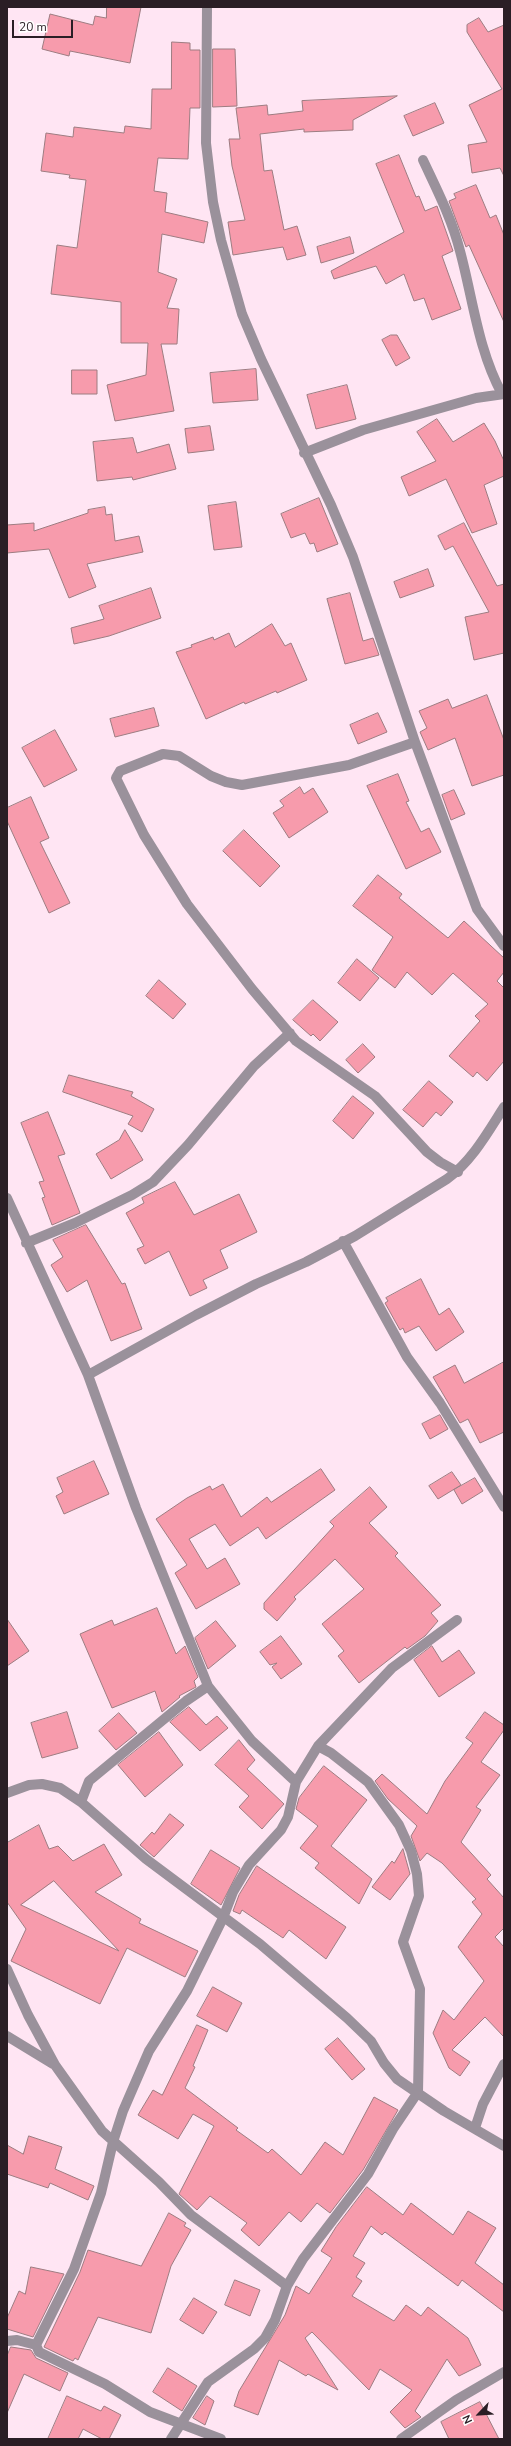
<!DOCTYPE html>
<style>
body{margin:0}
#map{position:relative;width:511px;height:2446px;overflow:hidden;background:#ffe5f3;font-family:"Nunito Sans",sans-serif}
canvas{display:block}
.frame{position:absolute;inset:0;border:8px solid #2a1e25;pointer-events:none}
.north{position:absolute;left:459px;top:2394px;width:40px;height:40px;-webkit-text-stroke:3px #fff;paint-order:stroke;rotate:245deg;font-size:11px;font-weight:700;line-height:16px;text-align:center;color:#2a1e25}
.north::after{content:'';display:block;margin:auto;width:14px;height:18px;background:#2a1e25;clip-path:polygon(50% 0,100% 100%,50% 72%,0 100%)}
.scale{position:absolute;left:12px;top:20px;width:61px;height:18px;box-sizing:border-box;border:2px solid #2a1e25;border-top:0;padding-left:5px;font-size:12px;line-height:14px;white-space:nowrap;color:#2a1e25;-webkit-text-stroke:3px #fff;paint-order:stroke}
</style>
<div id="map">
<canvas width="511" height="2446"></canvas>
<div class="frame"></div>
<div class="north">N</div>
<div class="scale">20 m</div>
</div>
<script>
const c = document.querySelector('canvas').getContext('2d');
c.lineJoin = 'round';
function fill(path, color) {
  c.fillStyle = color;
  c.fill(path, 'evenodd');
}
function stroke(path, color, width, dash) {
  c.strokeStyle = color;
  c.lineWidth = width;
  c.lineCap = dash ? 'butt' : 'round';
  c.setLineDash(dash || []);
  c.stroke(path);
}
const building = new Path2D(`
 M 107,7 L 141,7 L 130,63 L 70,51 L 69,56 L 42,49 L 50,14 L 93,25 L 95,16 L 106,18 Z
 M 479,18 L 488,32 L 504,25 L 504,176 L 500,168 L 472,173 L 468,145 L 487,142 L 469,105 L 502,89 L 467,32 L 467,25 Z
 M 172,42 L 190,43 L 190,50 L 200,50 L 200,108 L 190,108 L 188,159 L 158,158 L 154,191 L 167,193 L 165,212 L 208,222 L 204,243 L 162,234 L 158,272 L 177,279 L 167,308 L 179,309 L 177,344 L 161,344 L 174,411 L 115,421 L 107,385 L 146,375 L 148,343 L 121,343 L 121,302 L 51,294 L 57,245 L 77,248 L 86,180 L 69,178 L 70,175 L 41,171 L 46,133 L 73,137 L 74,127 L 124,133 L 125,126 L 151,129 L 152,89 L 171,89 Z
 M 213,49 L 235,49 L 237,106 L 213,107 Z
 M 397,96 L 353,120 L 353,130 L 304,132 L 304,129 L 260,134 L 264,171 L 272,170 L 284,230 L 297,226 L 306,255 L 287,260 L 283,247 L 233,255 L 228,222 L 245,220 L 232,166 L 229,139 L 240,139 L 236,108 L 267,105 L 268,115 L 303,111 L 302,101 Z
 M 435,103 L 444,123 L 413,136 L 404,116 Z
 M 399,155 L 416,197 L 419,196 L 425,211 L 437,206 L 453,251 L 442,256 L 461,309 L 432,320 L 424,298 L 414,301 L 404,274 L 386,284 L 376,266 L 334,279 L 331,271 L 404,232 L 376,164 Z
 M 476,185 L 490,218 L 496,215 L 504,235 L 504,322 L 469,245 L 466,247 L 449,201 L 456,198 L 454,194 Z
 M 350,237 L 354,253 L 321,263 L 317,247 Z
 M 391,335 L 397,335 L 410,358 L 396,366 L 382,340 Z
 M 256,369 L 258,400 L 213,403 L 210,373 Z
 M 72,370 L 97,370 L 97,394 L 72,394 Z
 M 347,385 L 356,419 L 316,429 L 307,395 Z
 M 437,419 L 453,442 L 484,423 L 495,441 L 504,461 L 504,476 L 484,485 L 497,524 L 472,533 L 446,479 L 409,496 L 401,477 L 436,461 L 417,432 Z
 M 210,426 L 214,450 L 188,453 L 185,429 Z
 M 133,438 L 137,453 L 169,444 L 176,469 L 133,480 L 132,477 L 97,481 L 93,442 Z
 M 319,498 L 338,544 L 317,552 L 314,543 L 310,544 L 305,533 L 291,538 L 281,514 Z
 M 236,502 L 242,547 L 214,550 L 208,506 Z
 M 105,507 L 106,515 L 112,514 L 115,541 L 139,536 L 143,552 L 87,564 L 96,587 L 69,598 L 49,549 L 7,553 L 7,525 L 34,523 L 34,531 L 88,513 L 88,510 Z
 M 464,523 L 497,586 L 504,584 L 504,653 L 474,660 L 465,617 L 489,612 L 453,546 L 445,550 L 438,536 Z
 M 428,569 L 434,586 L 400,598 L 394,582 Z
 M 151,588 L 161,618 L 109,636 L 74,644 L 71,628 L 104,619 L 99,606 Z
 M 350,593 L 363,641 L 373,638 L 379,655 L 345,664 L 327,599 Z
 M 272,624 L 285,646 L 291,643 L 307,680 L 277,693 L 276,691 L 245,704 L 244,702 L 206,719 L 176,652 L 192,647 L 191,645 L 213,637 L 214,640 L 229,633 L 235,647 Z
 M 487,695 L 504,740 L 504,775 L 472,786 L 455,738 L 428,750 L 420,732 L 427,728 L 419,711 L 448,699 L 452,708 Z
 M 154,708 L 159,726 L 115,737 L 110,719 Z
 M 378,713 L 387,732 L 358,744 L 350,725 Z
 M 55,730 L 77,770 L 44,787 L 22,748 Z
 M 398,774 L 409,801 L 406,802 L 421,832 L 429,828 L 441,852 L 406,869 L 367,786 Z
 M 300,787 L 304,794 L 313,788 L 328,812 L 289,838 L 273,813 L 284,806 L 280,801 Z
 M 454,790 L 465,814 L 451,820 L 442,795 Z
 M 31,797 L 49,838 L 40,842 L 70,903 L 49,913 L 7,821 L 7,808 Z
 M 244,830 L 280,866 L 260,887 L 223,851 Z
 M 378,875 L 402,894 L 399,898 L 448,938 L 464,921 L 504,958 L 504,972 L 497,981 L 504,988 L 504,1061 L 487,1081 L 477,1072 L 473,1077 L 449,1056 L 480,1021 L 475,1016 L 488,1004 L 453,973 L 432,995 L 407,972 L 395,988 L 372,970 L 393,937 L 353,906 Z
 M 357,959 L 379,978 L 360,1001 L 338,983 Z
 M 159,980 L 186,1004 L 173,1019 L 146,996 Z
 M 313,1000 L 338,1022 L 320,1041 L 313,1034 L 311,1036 L 293,1020 Z
 M 363,1044 L 375,1057 L 358,1073 L 346,1060 Z
 M 69,1075 L 133,1092 L 131,1096 L 154,1109 L 142,1132 L 128,1124 L 133,1116 L 63,1092 Z
 M 429,1081 L 453,1102 L 441,1116 L 436,1112 L 423,1127 L 403,1110 Z
 M 353,1096 L 374,1113 L 353,1139 L 333,1121 Z
 M 48,1112 L 65,1154 L 58,1156 L 80,1213 L 52,1225 L 42,1198 L 45,1197 L 39,1182 L 44,1181 L 21,1123 Z
 M 125,1130 L 143,1160 L 111,1179 L 96,1154 L 119,1140 Z
 M 175,1182 L 194,1215 L 239,1194 L 257,1232 L 220,1250 L 228,1268 L 203,1280 L 207,1288 L 190,1296 L 169,1251 L 145,1264 L 137,1249 L 144,1246 L 126,1213 L 144,1203 L 142,1198 Z
 M 86,1225 L 122,1284 L 125,1283 L 142,1329 L 111,1341 L 87,1280 L 67,1292 L 51,1265 L 63,1257 L 53,1240 Z
 M 421,1279 L 439,1315 L 449,1308 L 464,1332 L 436,1351 L 419,1326 L 405,1333 L 403,1328 L 400,1330 L 385,1303 L 388,1301 L 386,1298 Z
 M 504,1362 L 504,1432 L 480,1443 L 468,1419 L 460,1423 L 433,1377 L 455,1365 L 464,1383 Z
 M 440,1415 L 448,1429 L 430,1439 L 422,1424 Z
 M 94,1461 L 109,1494 L 64,1514 L 56,1496 L 63,1492 L 57,1478 Z
 M 321,1469 L 335,1490 L 266,1539 L 258,1527 L 230,1546 L 215,1524 L 189,1539 L 207,1569 L 225,1558 L 240,1584 L 196,1609 L 175,1573 L 187,1565 L 156,1519 L 187,1498 L 210,1486 L 212,1490 L 223,1484 L 241,1517 L 267,1497 L 271,1502 Z
 M 452,1472 L 461,1485 L 438,1499 L 429,1486 Z
 M 475,1478 L 483,1491 L 462,1504 L 454,1490 Z
 M 370,1487 L 387,1507 L 369,1523 L 398,1553 L 395,1556 L 441,1605 L 431,1613 L 438,1621 L 425,1636 L 407,1649 L 405,1647 L 359,1683 L 338,1656 L 344,1651 L 322,1624 L 364,1589 L 335,1559 L 294,1597 L 296,1599 L 277,1621 L 264,1609 L 264,1603 L 334,1526 L 330,1522 Z
 M 157,1608 L 176,1654 L 185,1646 L 198,1677 L 194,1681 L 196,1687 L 179,1696 L 180,1697 L 162,1712 L 155,1691 L 112,1708 L 80,1634 L 112,1620 L 114,1625 Z
 M 7,1619 L 29,1651 L 7,1666 Z
 M 216,1621 L 236,1646 L 208,1669 L 195,1638 Z
 M 281,1636 L 302,1664 L 281,1679 L 272,1667 L 277,1663 L 270,1665 L 260,1652 Z
 M 432,1646 L 442,1662 L 459,1650 L 475,1673 L 439,1697 L 414,1660 Z
 M 189,1707 L 206,1725 L 217,1716 L 228,1728 L 200,1751 L 170,1722 Z
 M 67,1712 L 78,1748 L 42,1758 L 31,1723 Z
 M 485,1712 L 504,1725 L 504,1730 L 481,1762 L 500,1775 L 476,1807 L 481,1810 L 461,1842 L 491,1875 L 487,1879 L 504,1898 L 504,1928 L 495,1937 L 504,1947 L 504,2037 L 485,2017 L 452,2050 L 470,2062 L 460,2076 L 449,2068 L 433,2033 L 443,2010 L 454,2020 L 484,1981 L 458,1947 L 482,1914 L 472,1902 L 476,1899 L 442,1863 L 427,1853 L 420,1861 L 411,1836 L 417,1826 L 388,1799 L 375,1781 L 382,1774 L 427,1814 L 445,1781 L 473,1743 L 466,1738 Z
 M 119,1713 L 137,1733 L 116,1750 L 99,1731 Z
 M 159,1732 L 183,1765 L 145,1797 L 118,1765 Z
 M 239,1740 L 255,1760 L 247,1769 L 284,1804 L 262,1829 L 239,1807 L 249,1796 L 215,1765 Z
 M 324,1766 L 367,1800 L 331,1846 L 372,1879 L 359,1904 L 315,1868 L 319,1863 L 300,1848 L 318,1826 L 296,1809 L 299,1798 Z
 M 170,1814 L 184,1825 L 154,1857 L 140,1845 L 152,1832 L 154,1834 Z
 M 39,1825 L 49,1849 L 58,1846 L 73,1861 L 104,1844 L 122,1875 L 95,1892 L 141,1919 L 139,1923 L 198,1951 L 185,1977 L 127,1948 L 100,2004 L 11,1961 L 26,1929 L 7,1902 L 7,1843 ZM 54,1881 L 119,1951 L 21,1905 Z
 M 403,1849 L 410,1874 L 390,1900 L 372,1887 L 392,1861 L 394,1863 Z
 M 211,1850 L 240,1868 L 221,1905 L 191,1884 Z
 M 257,1866 L 346,1927 L 326,1959 L 289,1930 L 283,1938 L 242,1910 L 240,1914 L 233,1911 L 239,1895 Z
 M 213,1987 L 242,2003 L 227,2032 L 197,2016 Z
 M 197,2025 L 208,2030 L 193,2066 L 195,2067 L 185,2088 L 238,2128 L 236,2130 L 268,2153 L 272,2149 L 301,2175 L 325,2142 L 343,2155 L 374,2097 L 398,2110 L 363,2170 L 330,2213 L 317,2203 L 301,2222 L 289,2212 L 259,2246 L 241,2230 L 247,2223 L 210,2196 L 197,2210 L 179,2194 L 214,2126 L 193,2114 L 178,2139 L 138,2115 L 153,2090 L 162,2095 Z
 M 338,2038 L 365,2069 L 352,2080 L 325,2049 Z
 M 29,2136 L 62,2147 L 55,2169 L 94,2186 L 88,2200 L 50,2183 L 48,2188 L 7,2174 L 7,2145 L 23,2154 Z
 M 367,2187 L 403,2215 L 411,2203 L 453,2235 L 468,2211 L 496,2228 L 475,2263 L 504,2285 L 504,2312 L 462,2280 L 458,2286 L 385,2232 L 382,2235 L 371,2226 L 353,2256 L 365,2263 L 356,2277 L 362,2281 L 352,2296 L 394,2321 L 406,2305 L 421,2316 L 428,2307 L 468,2338 L 481,2365 L 459,2376 L 447,2359 L 415,2411 L 421,2417 L 405,2428 L 390,2412 L 412,2390 L 380,2369 L 369,2390 L 312,2332 L 305,2338 L 338,2390 L 308,2374 L 306,2376 L 279,2360 L 258,2415 L 234,2406 L 239,2391 L 285,2315 L 296,2286 L 309,2294 L 332,2258 L 321,2251 L 336,2227 Z
 M 169,2213 L 186,2223 L 184,2226 L 191,2230 L 171,2266 L 151,2333 L 98,2317 L 78,2360 L 75,2358 L 73,2361 L 44,2347 L 80,2272 L 88,2250 L 141,2266 Z
 M 31,2267 L 64,2274 L 33,2337 L 7,2329 L 7,2318 L 19,2291 L 25,2294 Z
 M 235,2280 L 260,2290 L 250,2316 L 225,2305 Z
 M 194,2298 L 217,2312 L 203,2334 L 180,2320 Z
 M 11,2347 L 31,2350 L 36,2358 L 68,2373 L 60,2391 L 24,2374 L 7,2413 L 7,2356 Z
 M 168,2368 L 197,2386 L 182,2411 L 153,2392 Z
 M 67,2396 L 101,2411 L 104,2406 L 121,2415 L 109,2439 L 102,2439 L 83,2429 L 78,2439 L 48,2439 Z
 M 207,2396 L 214,2401 L 205,2425 L 193,2418 Z
 M 480,2402 L 499,2439 L 449,2439 L 441,2422 Z`);
fill(building, '#f79bac');
stroke(building, '#9d7c81', 1);
stroke(new Path2D(`
 M 207,7 L 206,143 L 213,202 L 221,240 L 242,314 L 261,359 L 331,505 L 353,557 L 415,742 L 477,909 L 504,946
 M 423,160 C 437,190 452,219 460,251 C 473,299 478,350 502,394
 M 304,453 L 363,430 L 476,398 L 504,394
 M 415,742 L 349,765 L 242,785 L 226,782 L 211,776 L 179,756 L 163,754 L 120,771 L 116,778 L 144,835 L 187,904 L 252,989 L 296,1041 L 375,1096 L 427,1152 L 440,1162 L 458,1172
 M 7,1198 L 88,1375 L 136,1508 L 208,1686 L 252,1741 L 296,1782
 M 343,1241 L 407,1357 L 440,1403 L 504,1507
 M 26,1243 L 75,1223 L 132,1195 L 153,1182 L 188,1145 L 254,1066 L 290,1033
 M 88,1375 L 196,1315 L 256,1284 L 306,1262 L 355,1236 L 447,1179 C 472,1161 488,1132 504,1107
 M 7,1793 L 29,1785 L 42,1784 L 60,1788 L 81,1802 L 146,1859 L 260,1944 L 347,2018 L 371,2041 L 384,2063 L 397,2079 L 444,2111 L 504,2146
 M 81,1802 L 89,1781 L 186,1701 L 208,1686
 M 7,1969 L 28,2015 L 55,2065 L 102,2131 L 159,2182 L 191,2215 L 287,2286
 M 7,2036 L 53,2064
 M 475,2128 L 483,2104 L 504,2064
 M 7,2341 L 17,2340 L 36,2345
 M 171,2439 L 208,2382 L 254,2349 L 265,2338 L 275,2320 L 287,2286 L 303,2259 L 368,2174 L 393,2129 L 418,2092 L 420,1989 L 403,1942 L 419,1896 L 417,1874 L 411,1851 L 399,1825 L 368,1782 L 331,1753 L 318,1746
 M 221,2439 L 150,2412 L 105,2384 L 39,2352 L 36,2345 L 74,2269 L 101,2193 L 113,2142 L 123,2111 L 149,2051 L 187,1991 L 223,1918 L 233,1892 L 249,1865 L 281,1830 L 288,1817 L 296,1782 L 318,1746 L 392,1668 L 457,1620
 M 401,2439 L 456,2400 L 504,2372`), '#9a919b', 10);
</script>
